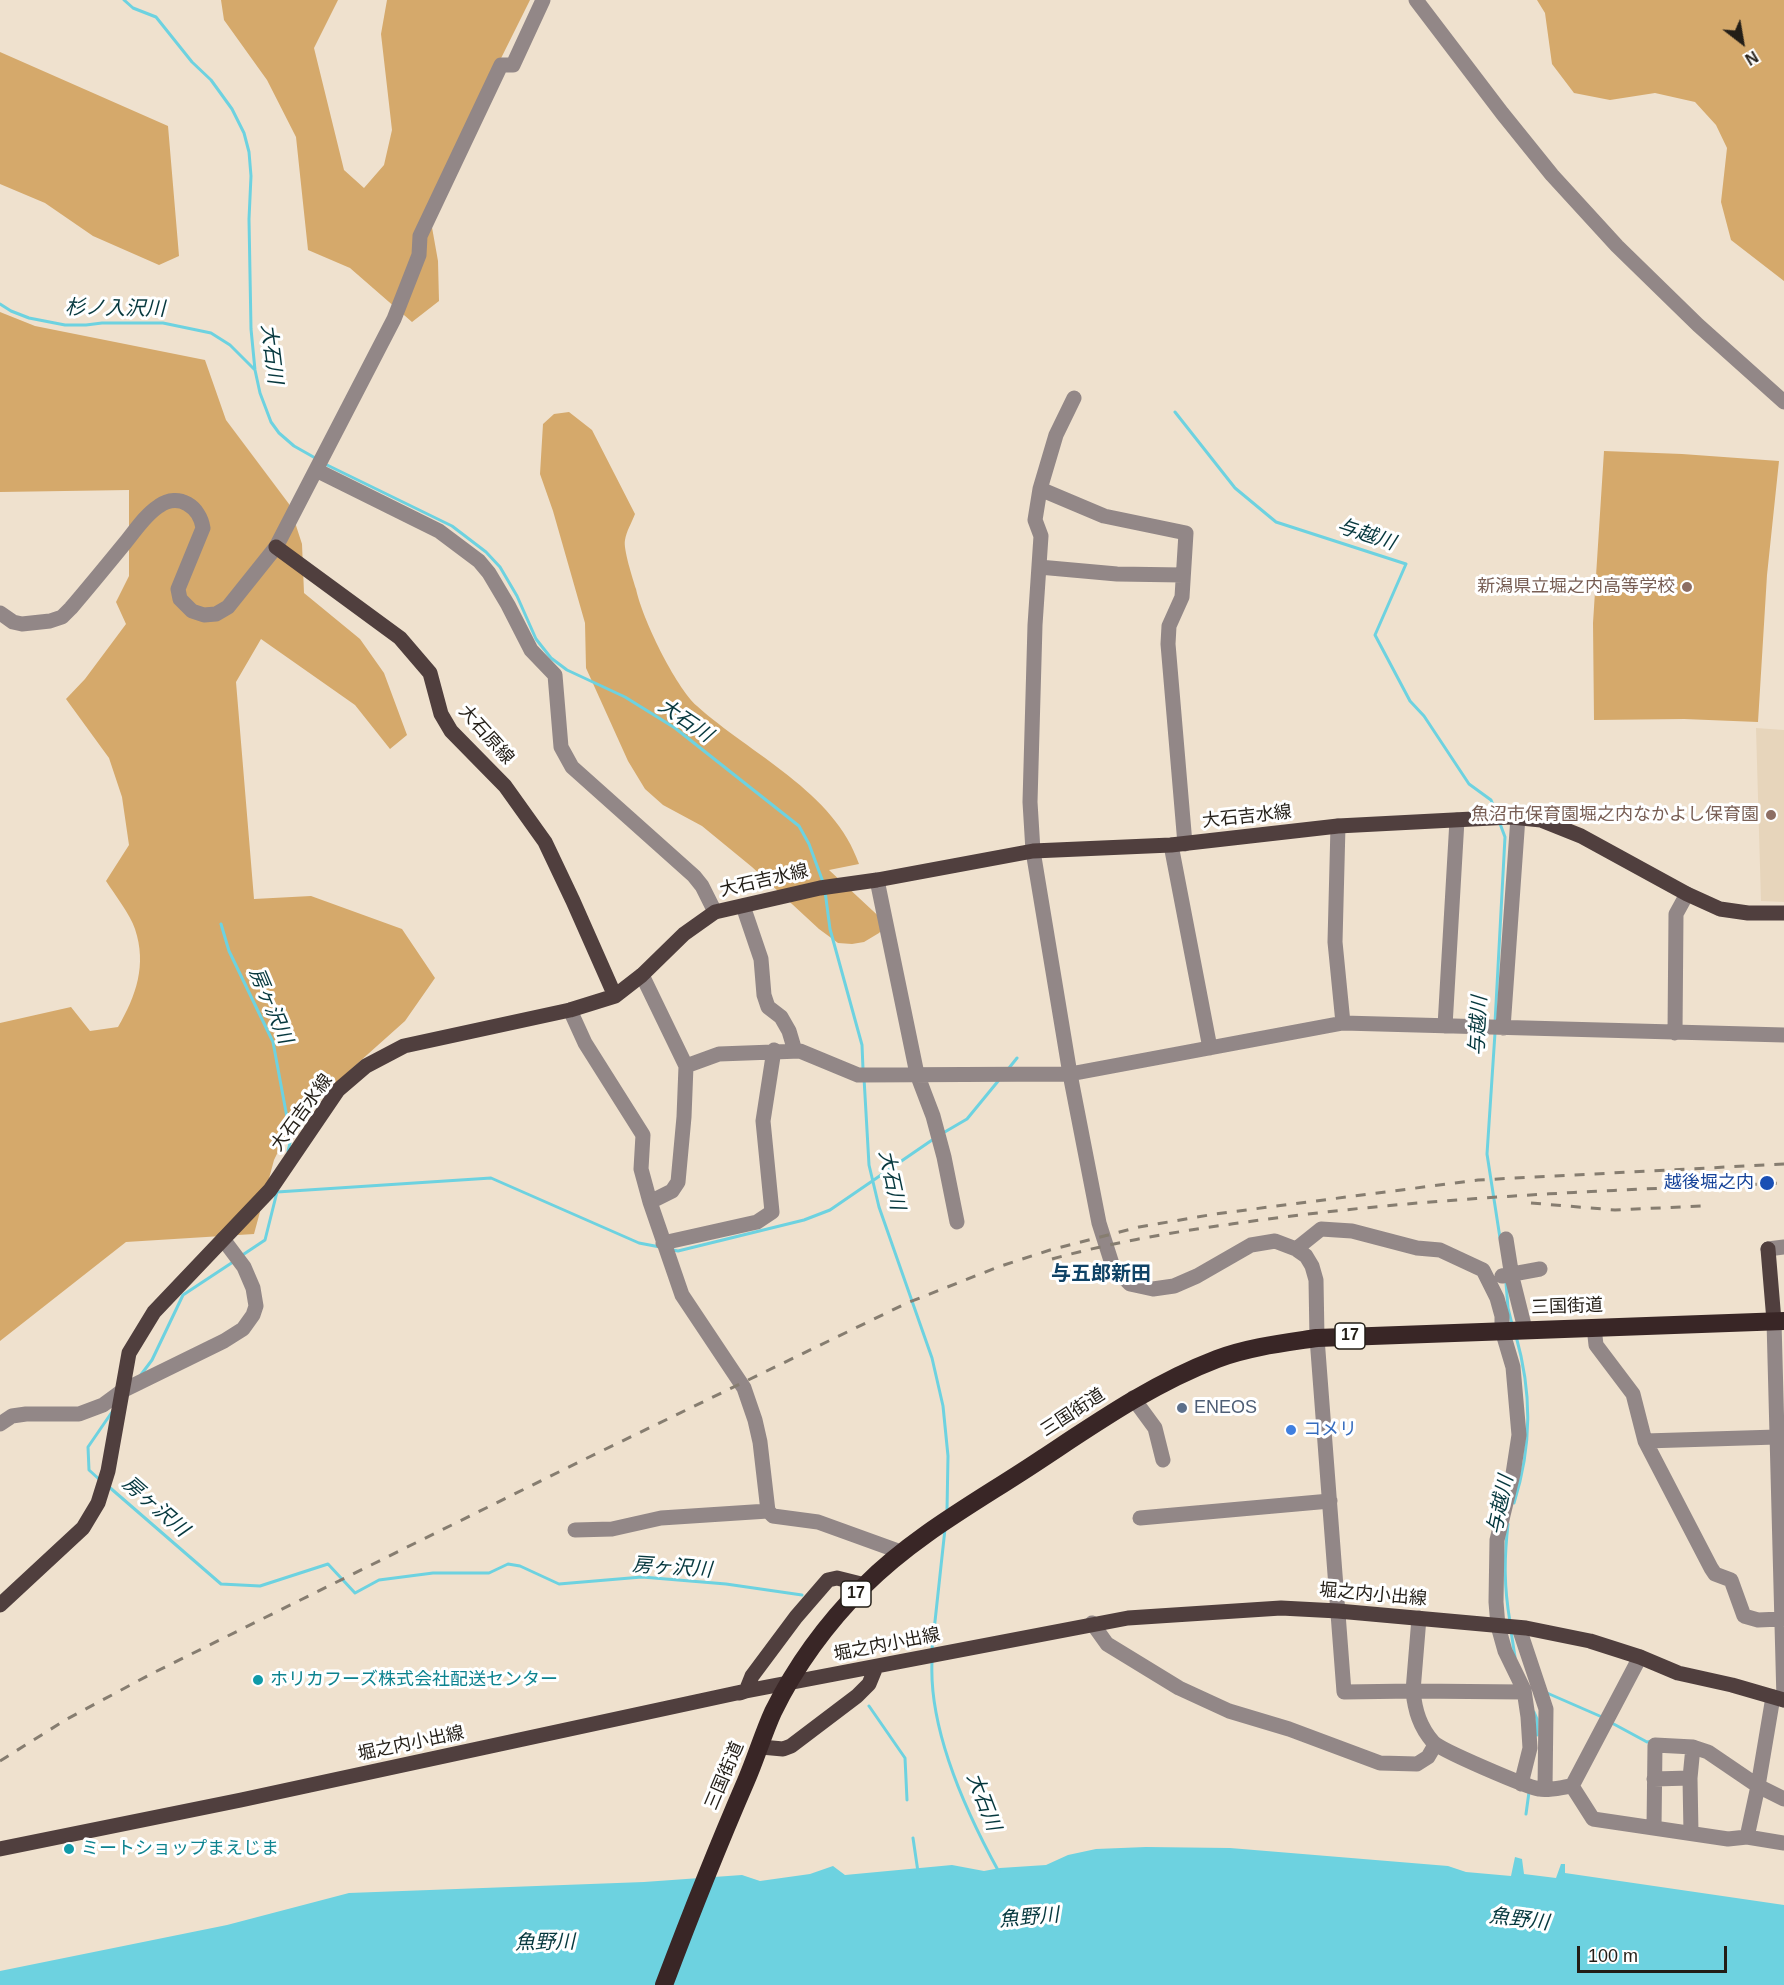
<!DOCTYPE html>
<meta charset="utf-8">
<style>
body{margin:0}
#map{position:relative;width:1784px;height:1985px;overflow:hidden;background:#efe1ce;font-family:Helvetica,sans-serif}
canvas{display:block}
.north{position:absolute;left:1712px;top:12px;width:60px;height:60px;-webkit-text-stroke:4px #fff;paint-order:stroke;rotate:149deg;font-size:16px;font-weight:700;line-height:24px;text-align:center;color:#231e17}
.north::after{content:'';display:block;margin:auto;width:21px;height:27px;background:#231e17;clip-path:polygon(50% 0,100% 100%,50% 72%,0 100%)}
.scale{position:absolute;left:1577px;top:1946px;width:150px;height:27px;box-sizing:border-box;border:3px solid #231e17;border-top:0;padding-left:8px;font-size:18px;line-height:21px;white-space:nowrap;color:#231e17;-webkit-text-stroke:4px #fff;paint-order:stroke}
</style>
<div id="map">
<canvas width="1784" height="1985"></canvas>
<div class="north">N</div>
<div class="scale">100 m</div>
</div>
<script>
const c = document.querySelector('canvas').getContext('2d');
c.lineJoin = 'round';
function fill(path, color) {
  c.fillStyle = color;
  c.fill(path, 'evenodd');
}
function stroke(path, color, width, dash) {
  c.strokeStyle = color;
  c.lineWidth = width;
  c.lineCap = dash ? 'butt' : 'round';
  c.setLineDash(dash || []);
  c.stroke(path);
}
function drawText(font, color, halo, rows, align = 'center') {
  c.font = font + ' Helvetica,"Noto Sans JP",sans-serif';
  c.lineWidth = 6;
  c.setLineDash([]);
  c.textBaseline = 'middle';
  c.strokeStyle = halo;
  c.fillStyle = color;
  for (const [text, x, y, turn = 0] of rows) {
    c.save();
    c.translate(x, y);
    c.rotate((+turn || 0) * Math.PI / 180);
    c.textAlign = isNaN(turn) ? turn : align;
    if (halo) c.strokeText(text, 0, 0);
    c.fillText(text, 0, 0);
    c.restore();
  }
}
fill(new Path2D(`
 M 1756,728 L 1784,730 L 1784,902 L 1761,901 Z`), '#e7d5bb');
fill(new Path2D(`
 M 221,0 L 338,0 L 314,48 L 344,170 L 364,188 L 384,165 L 392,130 L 381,34 L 387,0 L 530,0 L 428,205 L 438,261 L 439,301 L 412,322 L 350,268 L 308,250 L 296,137 L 267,80 L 224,20 Z
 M 1537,0 L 1784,0 L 1784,281 L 1731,240 L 1721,202 L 1727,148 L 1716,125 L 1695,102 L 1655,93 L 1610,100 L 1574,93 L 1552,64 L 1545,13 Z
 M 0,52 L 168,126 L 179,256 L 159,265 L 93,236 L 45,203 L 0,184 Z
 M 0,312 L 35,326 L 205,360 L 226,420 L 289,504 L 302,544 L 304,593 L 360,639 L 384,673 L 407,735 L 390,749 L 355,705 L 261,639 L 236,682 L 254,899 L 311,896 L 402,929 L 435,978 L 405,1021 L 293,1121 L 274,1160 L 254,1234 L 126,1242 L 0,1341 L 0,1023 L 71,1007 L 90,1031 L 118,1027 C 136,996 147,965 135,929 C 130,914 115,895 106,881 L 129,845 L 122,797 L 109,758 L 66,699 L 85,679 L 126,624 L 116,602 L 129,576 L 129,490 L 0,492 Z
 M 569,412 L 592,430 L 635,514 C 632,522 626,532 625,540 C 623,549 633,579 636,589 C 642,618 675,686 697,706 C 750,754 835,792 859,864 L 829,870 L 887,924 L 879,933 L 864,942 L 852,944 L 838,943 L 819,929 L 752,867 L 702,826 L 663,805 L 645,789 L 628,761 L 586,668 L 585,623 L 553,511 L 540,474 L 543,424 L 554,414 Z
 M 1604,451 L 1682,454 L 1779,461 L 1767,575 L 1758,722 L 1684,719 L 1594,720 L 1593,623 Z`), '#d5a96b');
fill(new Path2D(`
 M 1146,1847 L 1230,1848 L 1448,1866 L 1466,1872 L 1511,1876 L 1515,1857 L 1522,1859 L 1524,1874 L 1556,1878 L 1561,1864 L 1565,1864 L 1565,1873 L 1784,1905 L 1784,1985 L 0,1985 L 0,1971 L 227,1925 L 349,1893 L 644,1882 L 742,1875 L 760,1881 L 810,1874 L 833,1866 L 845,1875 L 952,1865 L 984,1871 L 1000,1868 L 1046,1865 L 1068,1855 L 1096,1849 Z`), '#6dd2e0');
stroke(new Path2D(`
 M 124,0 L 133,8 L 156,17 L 192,62 L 211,80 L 232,109 L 244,133 L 249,152 L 251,176 L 249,219 L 251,329 L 255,370 L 260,393 L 271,422 L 279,433 L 294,446 L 317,459
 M 0,304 L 11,311 L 29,318 L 65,325 L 86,325 L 102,323 L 163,323 L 211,333 L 230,345 L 254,369
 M 1175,412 L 1235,488 L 1276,522 L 1406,564 L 1375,635 L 1410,701 L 1424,716 L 1469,784 L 1491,800 L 1496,812
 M 325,464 L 452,526 L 486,552 L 500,567 L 517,596 L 536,639 L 551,658 L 567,670 L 625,697 L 675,728 L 799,826 L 809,844 L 823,882
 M 825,891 L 830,929 L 862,1045 L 863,1069
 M 221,924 L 229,951 L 273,1042 L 291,1139 L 288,1151
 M 1495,1023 L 1505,837 L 1499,821
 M 1495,1033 L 1487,1154 L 1500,1238
 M 1009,1068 L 1017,1058
 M 864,1078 L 869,1165 L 879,1207 L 932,1358 L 943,1406 L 948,1456 L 947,1510
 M 943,1133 L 967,1119 L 999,1080
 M 277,1192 L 491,1178 L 639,1243 L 660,1247
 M 673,1250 L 678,1251 L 804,1220 L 830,1210 L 935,1138
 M 241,1256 L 265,1240 L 277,1192
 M 1506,1283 L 1508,1308 L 1512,1324
 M 140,1376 L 152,1360 L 183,1295 L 233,1262
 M 100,1480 L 89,1470 L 88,1447 L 112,1412
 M 108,1486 L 221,1584 L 260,1586 L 328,1564 L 355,1593 L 379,1580 L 433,1573 L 489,1573 L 508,1564 L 520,1566 L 559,1584 L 642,1577 L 726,1584 L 802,1595
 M 1514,1503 C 1532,1446 1532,1393 1516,1336
 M 1508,1524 C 1504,1560 1504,1586 1510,1622
 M 1511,1631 L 1515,1657
 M 932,1649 L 945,1529
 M 932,1662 C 929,1731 966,1812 999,1872
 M 1547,1693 L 1602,1717
 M 869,1706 L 905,1758 L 907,1800
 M 1534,1712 L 1537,1719 L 1537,1735
 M 1610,1722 L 1647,1742 L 1652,1741
 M 1526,1814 L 1529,1792
 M 913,1838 L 918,1872`), '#6dd2e0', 3);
stroke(new Path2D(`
 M 1416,0 L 1502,113 L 1552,175 L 1617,246 L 1698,325 L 1784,402
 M 1074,398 L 1056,435 L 1040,489 L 1035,520 L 1041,536 L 1035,625 L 1030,802 L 1033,851 L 1070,1074 L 1099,1223 L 1113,1267 L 1130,1284 L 1153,1289 L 1174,1286 L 1197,1276 L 1251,1245 L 1275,1241 L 1296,1249 L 1306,1256 L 1312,1266 L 1316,1280 L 1317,1338 L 1344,1692 L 1413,1691 C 1415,1711 1420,1727 1433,1742 C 1440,1750 1527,1787 1539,1789 C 1549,1791 1562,1787 1572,1786 L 1593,1819 L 1728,1839 L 1747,1837 L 1784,1843
 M 316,470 L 439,531 L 479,561 L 489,573 L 508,605 L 531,650 L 555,675 L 561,747 L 572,767 L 694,876 L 702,886 L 715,912
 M 1040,489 L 1104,516 L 1186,533 L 1182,597 L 1169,626 L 1168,644 L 1185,844
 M 1039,567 L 1117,574 L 1183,575
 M 0,613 L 13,622 L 22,624 L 50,621 L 62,617 L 71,608 C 89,587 107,565 125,543 C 135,531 145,515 159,506 C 179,492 200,507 203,528 L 178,589 L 180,599 L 192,611 L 204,615 L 216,614 L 228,607 L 276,547 L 394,319 L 419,255 L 420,236 L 501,65 L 513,65 L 543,0
 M 1338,826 L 1335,942 L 1343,1023
 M 1171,845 L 1210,1048
 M 877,880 L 917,1074 L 933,1116 L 944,1157 L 957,1222
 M 743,906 L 761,959 L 764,995 L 768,1007 L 781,1017 L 789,1031 L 795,1051
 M 642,975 L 686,1066 L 684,1117 L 678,1182 L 672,1191 L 650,1202
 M 570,1010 L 585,1043 L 643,1135 L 641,1169 L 650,1202 L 682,1295 L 744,1388 L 755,1420 L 760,1442 L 768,1511 L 773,1516 L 818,1522 L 901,1552
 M 1445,1026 L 1457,820
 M 1503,1028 L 1518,817
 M 1675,1033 L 1676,914 L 1687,894
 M 686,1066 L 719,1054 L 800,1051 L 858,1075 L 1070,1074 L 1343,1023 L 1784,1035
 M 1506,1239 L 1512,1277 L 1525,1329
 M 663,1243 L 757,1222 L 772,1212 L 763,1121 L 774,1050
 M 1296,1249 L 1321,1229 L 1352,1231 L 1417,1248 L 1440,1250 L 1483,1270 L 1497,1298 L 1502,1316 L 1502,1330 L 1513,1367 L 1519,1435 L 1513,1474 L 1497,1540 L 1496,1602 L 1498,1626 L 1505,1651 L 1524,1690 L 1528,1717 L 1530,1748 L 1521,1784
 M 1768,1249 L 1784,1247
 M 1502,1276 L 1540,1269
 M 1774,1321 L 1784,1700
 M 1594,1327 L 1596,1345 L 1633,1394 L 1645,1441 L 1711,1568 L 1715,1574 L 1731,1580 L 1744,1616 L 1758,1620 L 1781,1619
 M 1133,1398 L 1155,1428 L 1163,1460
 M 0,1424 L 12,1416 L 26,1414 L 79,1414 L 103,1405 L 122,1391 L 224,1341 L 243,1329 L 253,1315 L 256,1306 L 253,1288 L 244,1267 L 223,1239
 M 1645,1441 L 1777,1437
 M 1140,1518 L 1330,1501
 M 575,1530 L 612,1529 L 661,1518 L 768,1511
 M 1419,1618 L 1413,1691 L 1524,1692
 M 1092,1623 L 1107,1644 L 1179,1688 L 1229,1711 L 1289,1729 L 1380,1763 L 1417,1764 L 1428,1757 L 1435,1745
 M 1519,1628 L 1546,1709 L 1545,1789
 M 1654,1779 L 1690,1778
 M 1572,1786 L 1640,1657
 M 1654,1828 L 1655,1745 L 1693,1747 L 1708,1752 L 1758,1786 L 1784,1799
 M 1691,1833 L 1690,1778 L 1693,1747
 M 1747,1837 L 1758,1786 L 1773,1697`), '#928787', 15);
stroke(new Path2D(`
 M 276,547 L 400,638 L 430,673 L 441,714 L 451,731 L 505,786 L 545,842 L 573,901 L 615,996
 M 1768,1249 L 1774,1321
 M 0,1605 L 83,1528 L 98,1503 L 108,1471 L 129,1353 L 154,1312 L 270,1190 L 338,1090 L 366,1066 L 404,1046 L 570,1010 L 615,996 L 642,975 L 684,934 L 715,912 L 820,888 L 877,880 L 1033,851 L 1171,845 L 1338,826 L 1511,817 L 1541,820 L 1581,836 L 1687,894 L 1720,909 L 1748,913 L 1784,913
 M 740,1693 L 746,1691 L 752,1676 L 796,1617 L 828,1580 L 837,1578 L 865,1585
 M 761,1747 L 783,1749 L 791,1746 L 857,1696 L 869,1684 L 876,1667
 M 0,1849 L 241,1800 L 746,1691 L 1128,1618 L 1281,1608 L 1338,1611 L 1526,1628 L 1590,1641 L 1640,1657 L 1678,1673 L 1732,1685 L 1784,1700`), '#503f3e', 15);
stroke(new Path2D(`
 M 664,1985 C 690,1916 717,1848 746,1781 C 756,1758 763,1734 773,1712 C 796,1665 827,1623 864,1586 C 917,1533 982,1499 1043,1458 C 1099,1421 1154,1383 1217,1359 C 1249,1347 1284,1343 1317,1338 L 1784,1321`), '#392626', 18);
stroke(new Path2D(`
 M 1531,1203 L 1615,1210 L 1702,1206
 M 1052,1259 C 1128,1238 1206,1227 1284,1217 C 1450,1196 1617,1190 1784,1183
 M 0,1761 L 67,1719 L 151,1674 L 581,1461 L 907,1303 L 998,1267 L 1050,1250 L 1139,1227 L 1215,1214 L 1478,1180 L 1784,1164`), '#867d70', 3, [10, 10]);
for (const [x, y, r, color] of [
 [1687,587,6,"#8d6e63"],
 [1771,815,6,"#8d6e63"],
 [1767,1183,8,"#1a4fb4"],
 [1182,1408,6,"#5c6f8a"],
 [1291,1430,6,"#3f7fe0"],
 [258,1680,6,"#0f9aa8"],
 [69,1849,6,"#0f9aa8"]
]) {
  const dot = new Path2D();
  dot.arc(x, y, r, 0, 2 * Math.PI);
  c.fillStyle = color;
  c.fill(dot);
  stroke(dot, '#fff', 2);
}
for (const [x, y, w] of [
 [1350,1336,30],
 [856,1594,30]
]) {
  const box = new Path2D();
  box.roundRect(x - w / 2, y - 13, w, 26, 4.5);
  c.fillStyle = '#fff';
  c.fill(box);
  stroke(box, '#231e17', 1.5);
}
drawText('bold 16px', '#231e17', null, [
 ["17",1350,1336],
 ["17",856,1594]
]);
drawText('18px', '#785e54', '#fff', [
 ["新潟県立堀之内高等学校",1675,587],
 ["魚沼市保育園堀之内なかよし保育園",1759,815]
], 'right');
drawText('18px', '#231e17', '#fff', [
 ["大石原線",486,735,48],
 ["大石吉水線",1247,817,-6],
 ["大石吉水線",764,881,-13],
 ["大石吉水線",302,1113,-54],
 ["三国街道",1567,1307,-2],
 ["三国街道",1073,1413,-33],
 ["堀之内小出線",1373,1595,5],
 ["堀之内小出線",887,1645,-11],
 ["堀之内小出線",411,1744,-12],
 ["三国街道",725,1776,-67]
]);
drawText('18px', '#164399', '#fff', [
 ["越後堀之内",1754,1183]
], 'right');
drawText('18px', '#4e5e75', '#fff', [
 ["ENEOS",1194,1408]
], 'left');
drawText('18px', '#366cbe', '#fff', [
 ["コメリ",1303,1430]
], 'left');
drawText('18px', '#0d838f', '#fff', [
 ["ホリカフーズ株式会社配送センター",270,1680],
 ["ミートショップまえじま",81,1849]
], 'left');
drawText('italic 20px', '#06383e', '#fff', [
 ["杉ノ入沢川",115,309,1],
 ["大石川",271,354,83],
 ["与越川",1366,535,18],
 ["大石川",685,721,34],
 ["房ヶ沢川",270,1006,67],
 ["与越川",1479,1026,-87],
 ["大石川",891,1180,78],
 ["与越川",1501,1505,-78],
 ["房ヶ沢川",155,1507,41],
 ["房ヶ沢川",672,1568,4],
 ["大石川",983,1802,69],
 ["魚野川",1029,1918,-5],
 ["魚野川",1519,1920,7],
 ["魚野川",545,1943,-1]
]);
drawText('bold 20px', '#104366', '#fff', [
 ["与五郎新田",1101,1274]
]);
</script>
